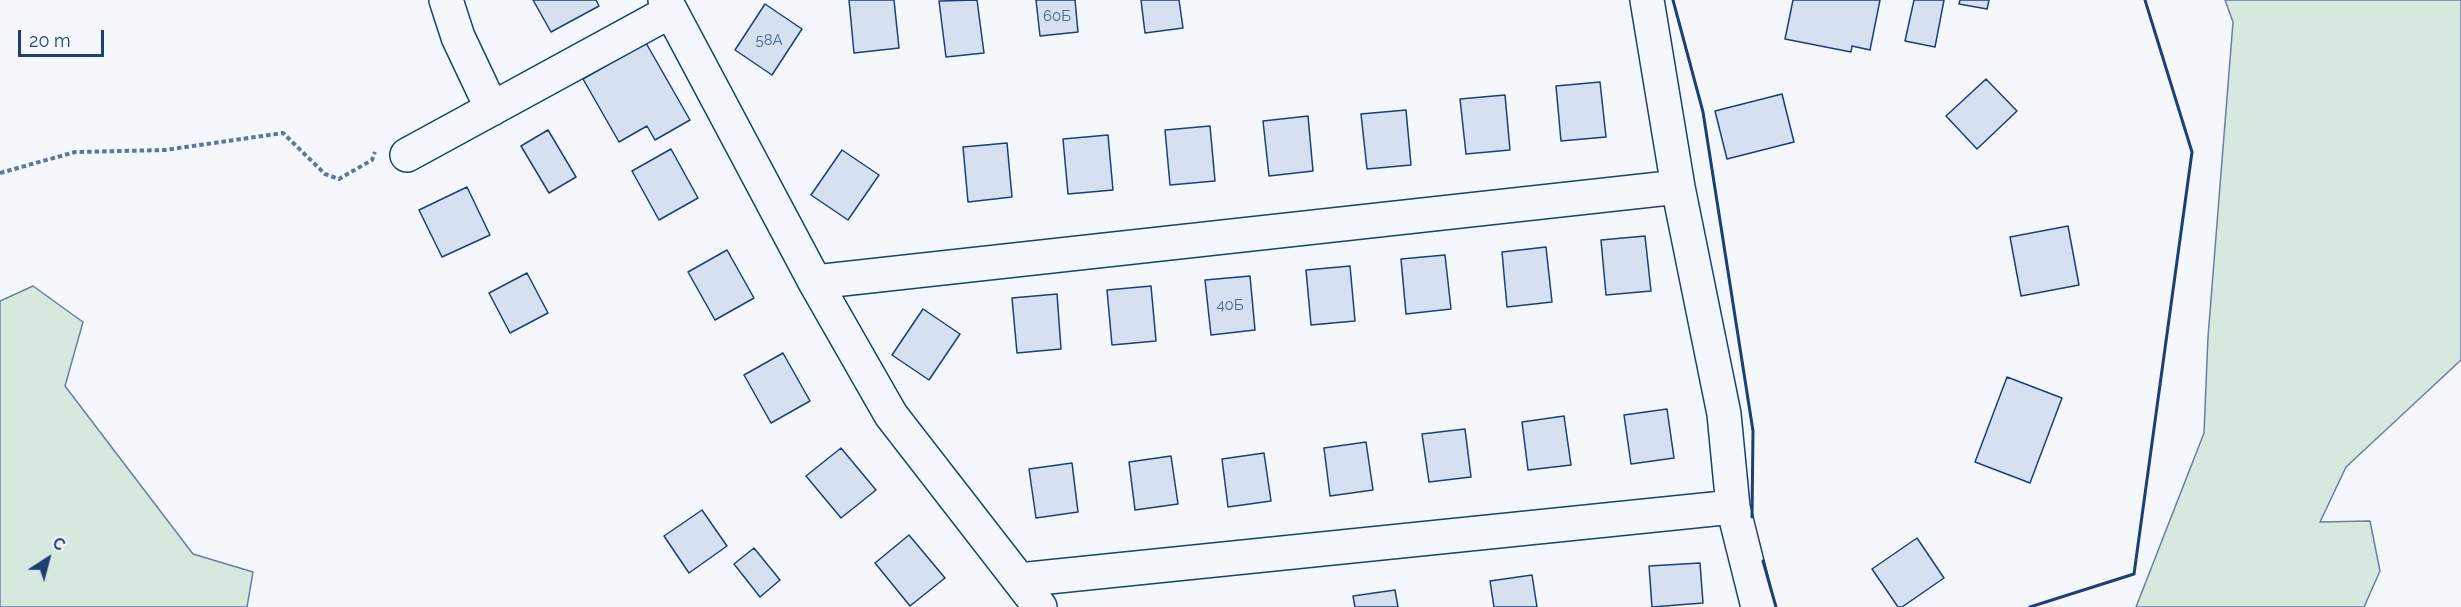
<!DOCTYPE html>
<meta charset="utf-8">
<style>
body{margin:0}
#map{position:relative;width:2461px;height:607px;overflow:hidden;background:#f4f7fb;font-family:Raleway,sans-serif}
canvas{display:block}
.north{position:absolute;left:18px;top:529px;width:60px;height:60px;-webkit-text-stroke:4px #f4f7fb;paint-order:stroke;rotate:36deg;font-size:16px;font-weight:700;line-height:24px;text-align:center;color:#1d3f73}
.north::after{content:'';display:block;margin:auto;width:21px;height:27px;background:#1d3f73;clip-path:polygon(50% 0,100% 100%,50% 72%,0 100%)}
.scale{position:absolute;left:18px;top:30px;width:86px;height:27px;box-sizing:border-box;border:3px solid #1d3f73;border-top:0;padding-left:8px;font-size:18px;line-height:21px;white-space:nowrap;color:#1d3f73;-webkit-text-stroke:4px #f4f7fb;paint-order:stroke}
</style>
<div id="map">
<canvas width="2461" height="607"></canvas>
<div class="north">С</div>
<div class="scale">20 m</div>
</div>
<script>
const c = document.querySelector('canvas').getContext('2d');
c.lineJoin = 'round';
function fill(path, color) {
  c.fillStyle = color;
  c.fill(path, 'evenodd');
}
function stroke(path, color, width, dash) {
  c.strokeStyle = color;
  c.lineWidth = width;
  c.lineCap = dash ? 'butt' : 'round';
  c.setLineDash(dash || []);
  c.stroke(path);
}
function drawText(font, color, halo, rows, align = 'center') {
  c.font = font + ' Raleway,sans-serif';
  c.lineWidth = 4.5;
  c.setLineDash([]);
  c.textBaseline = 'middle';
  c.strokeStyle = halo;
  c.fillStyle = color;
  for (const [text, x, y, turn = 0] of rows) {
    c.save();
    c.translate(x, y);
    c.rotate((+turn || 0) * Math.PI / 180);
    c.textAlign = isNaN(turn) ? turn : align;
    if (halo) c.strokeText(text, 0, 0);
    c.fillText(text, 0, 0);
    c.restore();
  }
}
const green = new Path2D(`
 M 2225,0 L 2461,0 L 2461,360 L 2346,467 L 2320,522 L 2370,521 L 2380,571 L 2364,607 L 2136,607 L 2204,433 L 2208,337 L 2233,22 Z
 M 33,286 L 83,322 L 65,386 L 193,554 L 253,572 L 247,607 L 0,607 L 0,301 Z`);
fill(green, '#d7e8df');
stroke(green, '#687fa3', 1.5);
const building = new Path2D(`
 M 533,0 L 596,0 L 599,6 L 551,32 Z
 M 849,0 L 894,0 L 899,48 L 854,53 Z
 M 977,0 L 984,53 L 946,57 L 939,1 Z
 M 1036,0 L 1075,0 L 1078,32 L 1040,36 Z
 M 1141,0 L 1179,0 L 1183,28 L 1145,33 Z
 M 1793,0 L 1880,0 L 1870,50 L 1852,46 L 1851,52 L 1785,39 Z
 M 1914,0 L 1944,0 L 1935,47 L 1905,41 Z
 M 1960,0 L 1989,0 L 1987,9 L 1959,4 Z
 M 765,4 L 802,29 L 772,75 L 735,50 Z
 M 646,43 L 690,120 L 655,140 L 647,126 L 619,142 L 583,79 Z
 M 1986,79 L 2017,111 L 1977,149 L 1946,116 Z
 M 1600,82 L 1606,137 L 1561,141 L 1556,86 Z
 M 1782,94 L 1794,142 L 1727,159 L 1715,111 Z
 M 1505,95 L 1510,150 L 1466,154 L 1460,99 Z
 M 1406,110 L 1411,165 L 1367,169 L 1361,114 Z
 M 1308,116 L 1313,171 L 1269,176 L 1263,121 Z
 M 1210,126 L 1215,181 L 1170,185 L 1165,130 Z
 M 548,130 L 576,177 L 549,193 L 521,146 Z
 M 1108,135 L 1113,190 L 1068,194 L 1063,139 Z
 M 1007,143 L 1012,197 L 968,202 L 963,147 Z
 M 671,149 L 698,198 L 659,220 L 632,171 Z
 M 842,150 L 879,175 L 848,220 L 811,195 Z
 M 467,187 L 490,235 L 442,257 L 419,210 Z
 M 2068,226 L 2079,285 L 2021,296 L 2010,237 Z
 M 1645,236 L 1651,291 L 1606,295 L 1601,240 Z
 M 1546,247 L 1552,302 L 1507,307 L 1502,252 Z
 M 727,250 L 754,298 L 715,320 L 688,272 Z
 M 1445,255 L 1451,309 L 1406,314 L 1401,259 Z
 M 1350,266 L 1355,321 L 1311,325 L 1306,270 Z
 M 527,273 L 548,313 L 510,333 L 489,293 Z
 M 1250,276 L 1255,330 L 1211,335 L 1205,280 Z
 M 1151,286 L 1156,341 L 1112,345 L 1107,290 Z
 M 1057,294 L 1061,349 L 1017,353 L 1012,298 Z
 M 923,309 L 960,334 L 929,380 L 892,355 Z
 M 783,353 L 810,401 L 771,423 L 744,375 Z
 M 2007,377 L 2062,398 L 2030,483 L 1975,462 Z
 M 1667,409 L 1674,458 L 1631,464 L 1624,415 Z
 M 1564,416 L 1571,465 L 1528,470 L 1522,422 Z
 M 1465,429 L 1471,477 L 1429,482 L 1422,434 Z
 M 1366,442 L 1373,490 L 1330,496 L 1324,448 Z
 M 841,448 L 876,490 L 841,518 L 806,476 Z
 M 1264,453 L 1271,501 L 1228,507 L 1222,459 Z
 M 1171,456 L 1178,504 L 1135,510 L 1129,462 Z
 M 1072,463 L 1078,512 L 1036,518 L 1029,469 Z
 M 702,510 L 727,546 L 689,573 L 664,536 Z
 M 909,535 L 945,578 L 910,606 L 875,563 Z
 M 1917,538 L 1944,578 L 1902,607 L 1898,607 L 1872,569 Z
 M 754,548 L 780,580 L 760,597 L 734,564 Z
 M 1700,563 L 1703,603 L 1652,607 L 1649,566 Z
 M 1532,575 L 1537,607 L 1494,607 L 1490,581 Z
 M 1395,590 L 1398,607 L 1355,607 L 1353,596 Z`);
fill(building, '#d5e0f0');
stroke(building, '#1d3f73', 1.5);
const minor = new Path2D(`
 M 446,0 L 458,37 L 492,109
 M 665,0 L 815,282 L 891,415 L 1040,607
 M 1647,0 L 1678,187 L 1724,414 L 1733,507 L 1758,607
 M 407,155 L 671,11
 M 815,282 L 1678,187
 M 1019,580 L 1733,507`);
stroke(minor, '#1d3f73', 36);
stroke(new Path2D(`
 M 0,173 L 75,152 L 165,150 L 283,133 L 325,174 L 339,179 L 372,160 L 375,152`), '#5e769c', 4, [4.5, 3]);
stroke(minor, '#f4f7fb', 33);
stroke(new Path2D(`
 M 1673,0 L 1703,112 L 1753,431 L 1752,517
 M 1763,561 L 1776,607
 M 2030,607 L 2134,574 L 2192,152 L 2145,0`), '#1d3f73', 3);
drawText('15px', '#4b6792', null, [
 ["60Б",1057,16],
 ["58А",769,40],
 ["40Б",1230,305]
]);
</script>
